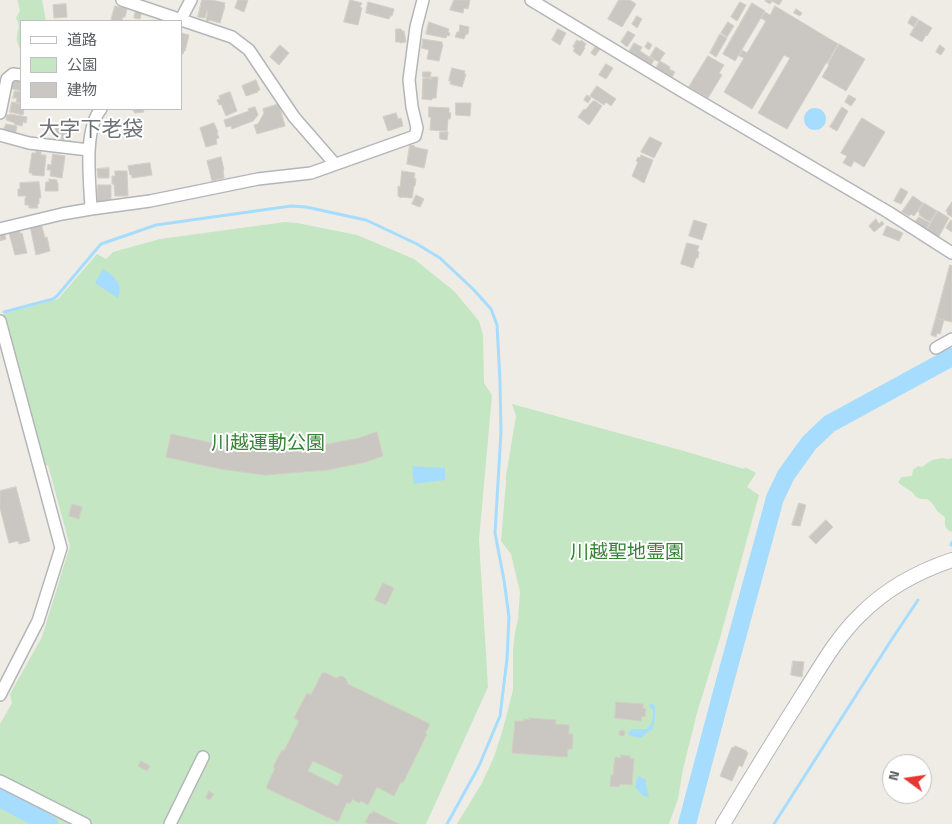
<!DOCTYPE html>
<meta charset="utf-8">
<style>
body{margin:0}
#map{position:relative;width:952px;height:824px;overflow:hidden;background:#efece5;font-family:"Titillium Web","Noto Sans JP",sans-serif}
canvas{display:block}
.legend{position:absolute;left:20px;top:20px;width:162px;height:90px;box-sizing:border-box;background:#fff;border:1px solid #bec0c1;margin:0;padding:6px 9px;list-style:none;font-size:15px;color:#5d6165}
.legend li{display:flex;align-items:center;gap:10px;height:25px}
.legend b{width:25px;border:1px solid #bec0c1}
.north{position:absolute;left:882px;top:754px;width:50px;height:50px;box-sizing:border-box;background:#fff;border:1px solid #bec0c1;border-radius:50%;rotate:284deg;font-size:14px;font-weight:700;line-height:20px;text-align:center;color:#5d6165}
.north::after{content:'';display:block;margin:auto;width:18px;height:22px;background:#e73633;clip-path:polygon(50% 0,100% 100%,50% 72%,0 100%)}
</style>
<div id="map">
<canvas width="952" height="824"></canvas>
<ul class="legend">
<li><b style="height:6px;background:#fff"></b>道路</li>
<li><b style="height:14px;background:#c4e6c2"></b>公園</li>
<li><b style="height:14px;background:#cac7c2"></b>建物</li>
</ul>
<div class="north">N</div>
</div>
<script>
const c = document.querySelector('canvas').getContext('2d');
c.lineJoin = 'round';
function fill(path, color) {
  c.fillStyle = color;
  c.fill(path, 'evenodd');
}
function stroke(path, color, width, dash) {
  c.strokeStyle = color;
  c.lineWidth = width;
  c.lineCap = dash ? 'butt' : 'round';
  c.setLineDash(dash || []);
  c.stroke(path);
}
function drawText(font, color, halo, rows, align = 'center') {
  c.font = font + ' "Titillium Web","Noto Sans JP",sans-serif';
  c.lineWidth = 4;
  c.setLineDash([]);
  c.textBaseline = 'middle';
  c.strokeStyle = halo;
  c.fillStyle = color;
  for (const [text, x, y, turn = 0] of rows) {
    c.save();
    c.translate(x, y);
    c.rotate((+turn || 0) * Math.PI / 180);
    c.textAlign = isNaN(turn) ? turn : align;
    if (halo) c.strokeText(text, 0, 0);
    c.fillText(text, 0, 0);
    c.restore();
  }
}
fill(new Path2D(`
 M 17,0 L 42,0 L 46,21 L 21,21 L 21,49 L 20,49 C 19,46 17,43 17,40 C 16,31 22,28 16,18 L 20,10 C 18,5 19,3 17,0 Z
 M 285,222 L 297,223 L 357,235 L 414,259 L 454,291 L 479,321 L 483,335 L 484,383 L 492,395 L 479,540 L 488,687 L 426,824 L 0,824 L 0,724 L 12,703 L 10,694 L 42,637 L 70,546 L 48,465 L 44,466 L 3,314 L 58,299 L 97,254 L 106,259 L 113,252 L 160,239 Z
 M 512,404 L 684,451 L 744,469 L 745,467 L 756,473 L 747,487 L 759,495 L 720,638 L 697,713 L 683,769 L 678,799 L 669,824 L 457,824 L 482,783 L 494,757 L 503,729 L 513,690 L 513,651 L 515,632 L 518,620 L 520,592 L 511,554 L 501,541 L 506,482 L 506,476 L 516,416 Z
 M 942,458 L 948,459 L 952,458 L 952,532 C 944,529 945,525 945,517 L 938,512 L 932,503 L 927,499 L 921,499 L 916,497 L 912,492 L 901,485 L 898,482 L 902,477 L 912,476 L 913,470 L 918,466 L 922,467 L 932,460 Z`), '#c4e6c2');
fill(new Path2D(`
 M804 119a11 11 0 1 1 22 0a11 11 0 1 1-22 0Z
 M 103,269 C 114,276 124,284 118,298 L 95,283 Z
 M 412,466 L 445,468 L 445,480 L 414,484 Z
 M 651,704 L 653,704 L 655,707 L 655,718 L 652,730 L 646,733 L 641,738 L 628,735 L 629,732 L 633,729 L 647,729 C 652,725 654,716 653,710 L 649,706 Z
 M 639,776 L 646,780 L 646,786 L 649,796 L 648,797 L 643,796 L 635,787 L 637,778 Z`), '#a6ddfe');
stroke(new Path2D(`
 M 4,312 L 53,299 L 57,296 L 101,244 L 156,225 L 291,206 L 306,207 L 366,220 L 417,244 L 440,258 L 474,290 L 491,309 L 497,325 L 500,381 L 501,432 L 495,533 L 504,580 L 509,617 L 507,659 L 500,716 L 479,766 L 447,824
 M 951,545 L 952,542
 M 774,824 L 890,642 L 918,600`), '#a6ddfe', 3);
stroke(new Path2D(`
 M 0,798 L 49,824
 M 687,824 L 725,681 L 775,498 L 786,475 L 809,443 L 829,424 L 952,357`), '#a6ddfe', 18);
const building = new Path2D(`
 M 202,0 L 212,0 L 225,3 L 224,6 L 225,6 L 220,23 L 209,20 L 209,21 L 206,21 L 208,11 L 207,11 L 205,18 L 198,17 Z
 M 238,0 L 248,0 L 244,12 L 235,8 Z
 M 350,0 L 362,3 L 360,7 L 362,8 L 358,25 L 344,22 Z
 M 454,0 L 470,0 L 468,9 L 464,8 L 463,13 L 450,10 Z
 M 619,0 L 630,0 L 636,4 L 622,27 L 608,19 Z
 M 766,0 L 782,0 L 779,5 L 772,1 L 770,4 L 765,1 Z
 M 368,2 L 394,9 L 392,16 L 390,16 L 389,19 L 366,13 Z
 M 740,2 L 746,5 L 737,21 L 731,17 Z
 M 752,3 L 765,11 L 735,61 L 723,54 Z
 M 66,4 L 67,17 L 54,18 L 53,5 Z
 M 115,6 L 127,9 L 125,17 L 123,17 L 122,21 L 111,21 Z
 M 775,6 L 838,44 L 827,63 L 826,63 L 787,129 L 758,113 L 790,58 L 784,55 L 752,109 L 724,92 L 744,58 L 739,56 L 742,50 L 747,53 L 766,21 L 761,18 L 765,12 L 770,15 Z
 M 796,9 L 802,13 L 800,16 L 794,13 Z
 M 136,10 L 142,11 L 140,19 L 134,18 Z
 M 637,16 L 642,19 L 637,28 L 632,24 Z
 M 912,16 L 918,19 L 914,27 L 908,23 Z
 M 919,20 L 932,28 L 927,36 L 926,35 L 922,42 L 910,35 Z
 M 429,22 L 449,29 L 448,32 L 450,33 L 449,36 L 447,35 L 446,38 L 426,34 Z
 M 728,22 L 734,26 L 727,37 L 721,33 Z
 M 460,25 L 469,27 L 468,34 L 466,34 L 464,39 L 455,37 L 457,32 L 459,32 Z
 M 396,29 L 401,29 L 402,31 L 404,31 L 406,42 L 400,43 L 400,42 L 396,42 Z
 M 558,29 L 566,33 L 560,45 L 552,40 Z
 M 628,31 L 635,35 L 627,47 L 621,42 Z
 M 181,33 L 189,35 L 185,51 L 184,51 L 183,54 L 181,54 Z
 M 720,34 L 727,38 L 716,57 L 710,53 Z
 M 423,39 L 442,42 L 442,44 L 443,44 L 439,61 L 427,59 L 429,50 L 422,48 Z
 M 577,40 L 580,42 L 581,40 L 586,44 L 584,47 L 585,48 L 580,56 L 573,51 L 575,48 L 573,47 Z
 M 648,42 L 652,45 L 649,50 L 645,47 Z
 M 634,43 L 642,47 L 640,51 L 654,60 L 651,65 L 629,52 Z
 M 839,44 L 865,59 L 846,91 L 822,77 L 829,65 L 828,64 Z
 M 280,45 L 289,53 L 279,65 L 270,57 Z
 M 940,45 L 945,49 L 941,55 L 936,52 Z
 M 596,46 L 600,49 L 595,56 L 591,53 Z
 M 656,47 L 665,53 L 659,62 L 650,57 Z
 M 708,56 L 724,65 L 719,73 L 722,75 L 708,98 L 689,87 Z
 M 660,61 L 670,67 L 669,69 L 675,72 L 672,77 L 656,68 Z
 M 606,64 L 613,68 L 606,79 L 599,75 Z
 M 452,68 L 465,71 L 464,74 L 466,74 L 462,87 L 450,84 L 451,81 L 449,81 Z
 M 423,72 L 431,72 L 430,78 L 423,77 Z
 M 431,77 L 438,77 L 436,98 L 432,98 L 432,100 L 422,99 L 423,78 L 431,79 Z
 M 15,80 L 21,81 L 21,91 L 9,88 L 10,81 L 15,82 Z
 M 256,80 L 260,90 L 257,91 L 258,92 L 246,96 L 242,86 Z
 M 597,86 L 616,99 L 611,106 L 606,102 L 604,105 L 590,96 Z
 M 15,91 L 21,92 L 21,103 L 16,102 L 17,98 L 13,98 Z
 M 230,92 L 237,111 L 226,116 L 221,104 L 219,105 L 217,100 L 220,99 L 219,96 Z
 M 587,95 L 591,98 L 588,103 L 584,100 Z
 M 849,95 L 856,99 L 851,106 L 845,102 Z
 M 593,101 L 595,101 L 602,106 L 589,125 L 578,117 L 584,109 L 585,110 Z
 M 12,102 L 21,104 L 21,109 L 24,109 L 23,115 L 10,112 Z
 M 456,103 L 471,103 L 470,116 L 456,115 Z
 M 279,104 L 285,126 L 257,134 L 254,125 L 258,124 L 264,113 L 263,109 Z
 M 255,107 L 258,115 L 253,121 L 232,129 L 231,126 L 226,127 L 224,120 L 249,111 L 248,109 Z
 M 429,107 L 449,108 L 449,113 L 451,113 L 450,119 L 448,119 L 447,131 L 430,130 L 431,117 L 429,117 Z
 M 842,107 L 848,111 L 837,131 L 830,127 Z
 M 133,109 L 143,109 L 144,112 L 135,113 Z
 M 396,113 L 398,119 L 401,118 L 403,126 L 388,131 L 383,117 Z
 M 10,114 L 27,117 L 26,123 L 23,122 L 22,126 L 14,124 L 15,123 L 6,120 L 7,115 L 9,115 Z
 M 862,118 L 885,132 L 864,167 L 854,161 L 851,167 L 843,163 L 847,156 L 841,153 Z
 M 62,122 L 71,123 L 71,126 L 73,126 L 70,141 L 61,139 L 62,134 L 60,134 Z
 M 214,123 L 218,132 L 217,133 L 219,138 L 216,139 L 217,144 L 206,147 L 200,128 Z
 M 6,124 L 17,126 L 15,136 L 3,133 Z
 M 56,127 L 61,128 L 58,139 L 54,138 Z
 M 440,132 L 448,132 L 447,140 L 440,139 Z
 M 650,137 L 662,143 L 654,158 L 641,152 Z
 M 410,145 L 415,146 L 414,147 L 428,150 L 424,168 L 407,164 Z
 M 36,151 L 41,152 L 41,155 L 46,155 L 44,176 L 32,175 L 32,173 L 29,173 L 32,153 L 36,153 Z
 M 53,154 L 65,156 L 62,178 L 50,176 L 51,170 L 47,170 L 48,164 L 51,165 Z
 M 641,155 L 653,160 L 644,183 L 632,176 L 638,162 L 636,161 L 638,157 L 640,158 Z
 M 221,157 L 224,170 L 223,170 L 224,178 L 212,181 L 207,161 Z
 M 150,163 L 152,175 L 132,178 L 132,175 L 130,175 L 128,166 Z
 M 109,168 L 109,178 L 98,178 L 97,169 Z
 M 115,171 L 127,171 L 128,196 L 115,196 L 114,184 L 112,184 L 112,176 L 115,176 Z
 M 402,171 L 415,173 L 414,178 L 416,179 L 415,186 L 414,186 L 412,198 L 401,197 L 401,198 L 398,196 L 398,186 L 400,187 Z
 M 49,179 L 57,180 L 57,183 L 58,183 L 58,191 L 45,191 L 46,182 L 49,182 Z
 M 39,182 L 41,198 L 39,198 L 39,204 L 37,204 L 38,208 L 29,208 L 29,205 L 25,205 L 25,198 L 26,198 L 26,196 L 18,196 L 18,189 L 20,189 L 20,183 Z
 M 98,185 L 111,185 L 111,202 L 98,202 Z
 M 901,188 L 908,192 L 901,204 L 894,201 Z
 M 416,195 L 424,199 L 420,207 L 412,204 Z
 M 913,196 L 923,203 L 914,216 L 911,214 L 909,216 L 902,212 Z
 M 952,202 L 952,217 L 947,214 L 948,213 L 946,211 Z
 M 924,203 L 937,211 L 930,222 L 919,215 L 920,213 L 918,212 Z
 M 938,211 L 949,218 L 938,238 L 926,231 Z
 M 919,217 L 930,223 L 926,229 L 915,222 Z
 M 876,219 L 879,224 L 882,221 L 884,224 L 874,232 L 869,226 Z
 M 694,220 L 707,224 L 702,240 L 689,236 Z
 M 951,220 L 952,221 L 952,232 L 946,228 Z
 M 41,223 L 45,238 L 47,237 L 50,251 L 36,255 L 30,226 Z
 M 887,226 L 903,233 L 899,241 L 883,235 Z
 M 20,231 L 20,234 L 22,233 L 27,253 L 15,255 L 9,233 Z
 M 4,232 L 6,239 L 0,241 L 0,234 Z
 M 687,243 L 699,246 L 697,251 L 699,252 L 698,258 L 696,258 L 693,268 L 681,264 Z
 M 950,265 L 952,266 L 952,322 L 936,318 Z
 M 936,318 L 944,320 L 940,334 L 937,333 L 936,337 L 931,335 Z
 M 377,432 L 383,456 L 366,462 L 328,470 L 265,475 L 220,469 L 166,457 L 171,434 L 226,446 L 245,448 L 273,449 L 301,448 L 328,444 L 359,438 Z
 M 16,487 L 30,541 L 19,544 L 18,541 L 9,543 L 0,508 L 0,491 Z
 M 799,503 L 806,505 L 800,526 L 792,525 Z
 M 72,504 L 82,507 L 79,519 L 69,516 Z
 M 826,520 L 833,527 L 816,544 L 809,537 Z
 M 383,583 L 394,588 L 386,605 L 375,600 Z
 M 793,661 L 804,662 L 802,677 L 791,675 Z
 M 324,672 L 336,678 L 341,676 L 344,677 L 346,679 L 348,684 L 430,724 L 425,733 L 427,734 L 403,783 L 401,782 L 394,796 L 377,787 L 368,805 L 361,801 L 359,803 L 352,799 L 350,804 L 347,802 L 338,822 L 266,788 L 275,768 L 273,767 L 282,750 L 284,751 L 299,721 L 294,718 L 307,693 L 311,695 L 322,673 L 324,674 ZM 313,761 L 343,775 L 338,786 L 308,771 Z
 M 616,702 L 643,704 L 643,708 L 646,709 L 645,717 L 642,716 L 641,721 L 615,718 Z
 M 529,718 L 556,720 L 555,724 L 569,725 L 569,734 L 573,734 L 572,749 L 568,749 L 567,757 L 512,753 L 515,721 L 524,721 L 524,719 L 529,720 Z
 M619 733a3 3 0 1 1 6 0a3 3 0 1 1-6 0Z
 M 735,746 L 747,751 L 746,752 L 748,753 L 742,767 L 739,765 L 732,781 L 720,776 L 732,747 L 734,748 Z
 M 621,755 L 630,756 L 630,758 L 634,759 L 632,785 L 620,784 L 619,787 L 610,786 L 611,775 L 613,775 L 615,757 L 621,758 Z
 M 141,761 L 150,766 L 147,771 L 138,766 Z
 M 209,791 L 214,794 L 210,800 L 206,798 Z
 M 373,811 L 399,824 L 369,824 L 365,822 L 370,813 L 372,814 Z`);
fill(building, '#cac7c2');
stroke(building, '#d4cec3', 1);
const minor = new Path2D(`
 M 122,0 L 232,37 L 249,50 L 294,117 L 335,164
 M 531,0 L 682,91 L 888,212 L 952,253
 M 180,21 L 191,0
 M 0,113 L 7,79 L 13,74 L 21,75
 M 0,135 L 29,143 L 89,150
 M 91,209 C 90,182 83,130 101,109
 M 0,229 L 62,214 L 91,209 L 150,201 L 258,179 L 311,173 L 415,136 L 417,128 L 412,107 L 409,80 L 416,27 L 423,0
 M 0,321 L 61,548 L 38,621 L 0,695
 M 936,348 L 952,339
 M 0,781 L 85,824
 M 170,824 L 203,757`);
const tertiary = new Path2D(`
 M 723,824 C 750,779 777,735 805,691 C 822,664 838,636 861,614 C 886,589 919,571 952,560`);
stroke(minor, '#b2b6ba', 14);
stroke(tertiary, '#b2b6ba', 16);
stroke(minor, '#fff', 11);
stroke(tertiary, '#fff', 14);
drawText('19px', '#378336', '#fff', [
 ["川越運動公園",268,444],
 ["川越聖地霊園",627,553]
]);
drawText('21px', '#6e7377', '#fff', [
 ["大字下老袋",91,131]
]);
</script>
